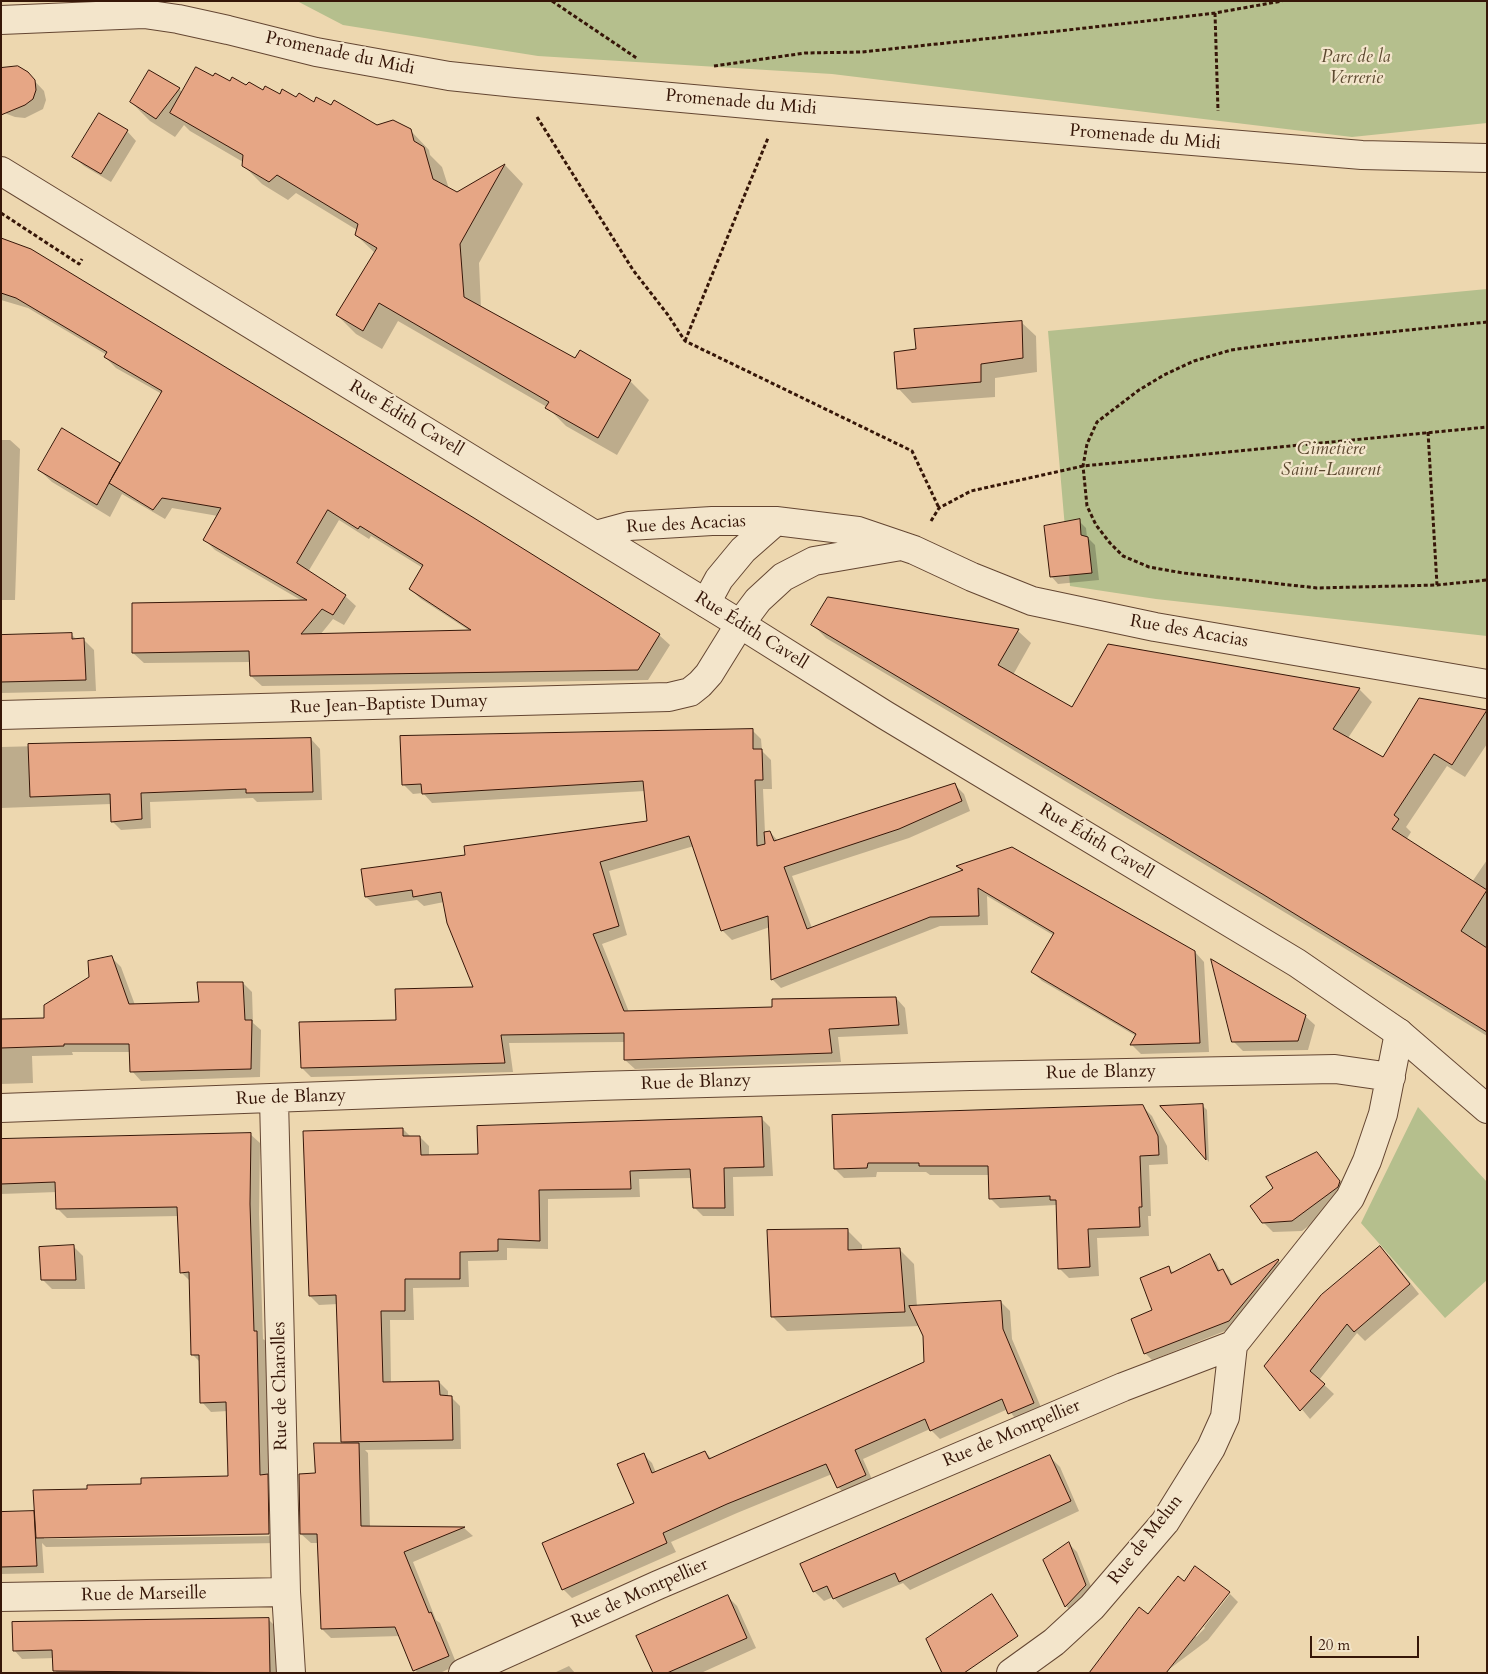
<!DOCTYPE html>
<meta charset="utf-8">
<style>
body{margin:0}
#map{position:relative;width:1488px;height:1674px;overflow:hidden;background:#edd7af;font-family:Cardo,serif}
canvas{display:block}
.frame{position:absolute;inset:0;border:2px solid #361608;pointer-events:none}
.scale{position:absolute;left:1310px;top:1636px;width:109px;height:22px;box-sizing:border-box;border:2px solid #361608;border-top:0;padding-left:6px;font-size:15px;line-height:18px;white-space:nowrap;color:#361608;-webkit-text-stroke:4px #f3e5cb;paint-order:stroke}
</style>
<div id="map">
<canvas width="1488" height="1674"></canvas>
<div class="frame"></div>
<div class="scale">20 m</div>
</div>
<script>
const c = document.querySelector('canvas').getContext('2d');
c.lineJoin = 'round';
function fill(path, color) {
  c.fillStyle = color;
  c.fill(path, 'evenodd');
}
function stroke(path, color, width, dash) {
  c.strokeStyle = color;
  c.lineWidth = width;
  c.lineCap = dash ? 'butt' : 'round';
  c.setLineDash(dash || []);
  c.stroke(path);
}
function drawText(font, color, halo, rows, align = 'center') {
  c.font = font + ' Cardo,serif';
  c.lineWidth = 4.5;
  c.setLineDash([]);
  c.textBaseline = 'middle';
  c.strokeStyle = halo;
  c.fillStyle = color;
  for (const [text, x, y, turn = 0] of rows) {
    c.save();
    c.translate(x, y);
    c.rotate((+turn || 0) * Math.PI / 180);
    c.textAlign = isNaN(turn) ? turn : align;
    if (halo) c.strokeText(text, 0, 0);
    c.fillText(text, 0, 0);
    c.restore();
  }
}
fill(new Path2D(`
 M 297,1 L 1487,1 L 1487,123 L 1352,137 L 832,74 L 538,56 L 343,25 Z
 M 1487,289 L 1487,636 L 1156,599 L 1070,586 L 1048,331 Z
 M 1418,1107 L 1487,1182 L 1487,1280 L 1445,1318 L 1361,1223 Z`), '#b5bf8d');
fill(new Path2D(`
 M 27,73 L 44,91 L 46,100 L 43,109 L 25,118 L 15,117 L 7,114 L 1,108 Z
 M 214,78 L 314,104 L 377,126 L 410,130 L 429,150 L 430,155 L 442,167 L 449,189 L 457,193 L 505,165 L 523,184 L 479,263 L 481,308 L 575,360 L 630,381 L 649,400 L 617,455 L 566,426 L 547,407 L 398,321 L 382,349 L 356,334 L 337,315 L 375,253 L 356,235 L 357,230 L 296,193 L 288,200 L 262,184 L 243,165 L 243,162 L 190,131 L 184,125 L 175,137 L 150,121 L 131,102 L 179,89 L 183,93 Z
 M 127,131 L 136,141 L 111,182 L 84,166 L 74,157 Z
 M 1,239 L 659,635 L 670,645 L 648,680 L 262,686 L 251,676 L 250,662 L 144,663 L 133,653 L 304,602 L 215,550 L 204,539 L 218,516 L 172,508 L 165,519 L 122,494 L 110,517 L 52,482 L 39,470 L 63,430 L 121,466 L 162,394 L 116,368 L 105,357 L 107,355 L 28,308 L 1,300 ZM 339,520 L 369,539 L 371,536 L 423,568 L 410,589 L 421,599 L 470,631 L 320,635 L 333,619 L 344,625 L 356,606 L 345,596 L 308,572 Z
 M 1021,322 L 1036,336 L 1037,372 L 995,378 L 995,397 L 912,403 L 898,388 L 917,350 Z
 M 1,440 L 10,440 L 20,449 L 15,600 L 1,600 Z
 M 1079,521 L 1086,528 L 1087,537 L 1095,545 L 1099,580 L 1058,584 L 1051,576 Z
 M 813,625 L 1018,631 L 1031,643 L 1013,675 L 1072,708 L 1359,689 L 1372,702 L 1348,738 L 1384,758 L 1419,700 L 1487,711 L 1487,744 L 1465,777 L 1447,766 L 1406,827 L 1411,832 L 1406,840 L 1472,882 L 1487,860 L 1487,1036 L 1331,940 L 826,638 Z
 M 71,634 L 77,640 L 83,639 L 94,650 L 96,691 L 1,693 L 1,635 Z
 M 752,730 L 761,739 L 762,751 L 771,760 L 772,789 L 763,789 L 765,833 L 770,832 L 778,841 L 955,785 L 964,794 L 970,811 L 909,838 L 792,876 L 812,928 L 963,872 L 958,867 L 1195,952 L 1204,962 L 1209,1052 L 1141,1054 L 1132,1045 L 1136,1036 L 1042,981 L 1032,972 L 1053,935 L 987,896 L 988,925 L 940,926 L 781,988 L 772,979 L 770,927 L 732,940 L 722,930 L 694,846 L 609,871 L 627,935 L 602,944 L 629,1012 L 774,1009 L 896,998 L 905,1008 L 908,1034 L 838,1037 L 841,1062 L 635,1069 L 625,1060 L 625,1042 L 509,1043 L 513,1072 L 311,1077 L 302,1068 L 397,1022 L 475,988 L 444,902 L 424,906 L 417,900 L 376,906 L 366,897 L 466,856 L 648,822 L 645,791 L 432,803 L 423,793 L 413,794 L 403,784 Z
 M 311,739 L 320,749 L 322,800 L 257,802 L 253,798 L 150,802 L 151,828 L 121,830 L 112,821 L 111,804 L 1,808 L 1,747 Z
 M 112,958 L 121,967 L 135,1005 L 200,1003 L 243,983 L 252,992 L 253,1023 L 261,1030 L 260,1077 L 141,1081 L 132,1071 L 131,1052 L 72,1052 L 73,1055 L 32,1056 L 33,1083 L 1,1084 L 1,1021 L 46,1019 Z
 M 1305,1016 L 1315,1025 L 1308,1050 L 1243,1051 L 1233,1041 Z
 M 1202,1105 L 1207,1110 L 1209,1162 L 1162,1107 Z
 M 1143,1107 L 1152,1116 L 1167,1146 L 1168,1164 L 1149,1165 L 1151,1216 L 1148,1216 L 1149,1236 L 1097,1238 L 1099,1276 L 1069,1278 L 1059,1268 L 1058,1206 L 1056,1205 L 1000,1208 L 990,1198 L 990,1175 L 930,1175 L 926,1172 L 877,1172 L 876,1177 L 844,1178 L 835,1169 Z
 M 761,1118 L 770,1127 L 773,1176 L 733,1177 L 734,1216 L 703,1216 L 694,1207 L 692,1178 L 639,1179 L 640,1197 L 548,1199 L 548,1249 L 507,1248 L 507,1260 L 468,1261 L 469,1287 L 413,1288 L 414,1320 L 390,1320 L 391,1383 L 439,1382 L 448,1391 L 448,1397 L 451,1397 L 460,1406 L 461,1449 L 365,1450 L 368,1453 L 370,1527 L 464,1528 L 473,1536 L 413,1562 L 436,1620 L 440,1623 L 457,1665 L 440,1673 L 417,1673 L 400,1636 L 331,1638 L 322,1629 L 319,1543 L 311,1543 L 301,1534 L 317,1474 L 345,1444 L 342,1441 L 338,1304 L 319,1305 L 310,1296 L 403,1129 L 411,1137 L 420,1137 L 429,1146 L 429,1156 L 479,1155 Z
 M 250,1134 L 260,1143 L 259,1214 L 263,1339 L 266,1341 L 269,1478 L 277,1485 L 278,1543 L 46,1547 L 42,1543 L 44,1573 L 1,1574 L 1,1513 L 34,1513 L 36,1515 L 88,1490 L 229,1477 L 228,1411 L 211,1412 L 202,1402 L 201,1363 L 192,1354 L 191,1282 L 181,1272 L 179,1216 L 67,1218 L 57,1208 L 57,1192 L 1,1194 L 1,1141 ZM 275,1533 L 275,1536 L 44,1539 L 44,1536 Z
 M 1317,1154 L 1349,1192 L 1347,1196 L 1302,1231 L 1273,1232 L 1263,1222 Z
 M 847,1230 L 862,1245 L 862,1251 L 899,1249 L 914,1264 L 917,1307 L 1001,1302 L 1010,1311 L 1012,1339 L 1043,1412 L 1018,1422 L 1008,1409 L 940,1439 L 930,1429 L 863,1459 L 874,1484 L 847,1496 L 838,1487 L 832,1474 L 737,1513 L 671,1542 L 676,1552 L 572,1598 L 563,1589 L 636,1504 L 643,1454 L 652,1463 L 656,1473 L 705,1452 L 712,1459 L 925,1363 L 924,1336 L 920,1326 L 787,1331 L 772,1316 Z
 M 73,1246 L 83,1256 L 85,1289 L 52,1289 L 42,1279 Z
 M 1380,1248 L 1390,1257 L 1419,1294 L 1365,1341 L 1357,1333 L 1319,1380 L 1334,1394 L 1310,1419 L 1266,1366 Z
 M 1210,1256 L 1216,1262 L 1220,1271 L 1223,1270 L 1229,1277 L 1233,1285 L 1278,1261 L 1285,1267 L 1235,1327 L 1152,1360 L 1146,1354 L 1132,1320 L 1154,1311 L 1168,1268 L 1174,1273 Z
 M 1050,1457 L 1060,1467 L 1079,1511 L 910,1590 L 903,1583 L 843,1608 L 833,1597 L 824,1601 L 814,1591 Z
 M 1069,1544 L 1077,1552 L 1094,1594 L 1074,1614 L 1066,1606 L 1045,1560 Z
 M 1230,1594 L 1238,1602 L 1208,1640 L 1164,1673 L 1195,1636 L 1196,1637 L 1205,1628 L 1204,1627 Z
 M 728,1597 L 737,1606 L 756,1648 L 701,1673 L 654,1673 Z
 M 268,1619 L 277,1628 L 278,1673 L 57,1673 L 55,1670 L 54,1658 L 22,1659 L 14,1650 Z
 M 569,1666 L 575,1673 L 554,1673 Z`), '#0003');
const building = new Path2D(`
 M 18,66 L 28,72 L 35,80 L 36,90 L 33,99 L 25,105 L 1,115 L 1,68 Z
 M 196,67 L 213,76 L 215,73 L 230,81 L 232,77 L 246,85 L 249,82 L 263,90 L 265,86 L 280,94 L 282,89 L 296,97 L 299,93 L 314,102 L 316,97 L 331,105 L 334,100 L 377,125 L 393,120 L 411,129 L 414,141 L 424,147 L 433,179 L 457,192 L 505,164 L 460,244 L 464,297 L 575,358 L 580,350 L 631,380 L 598,438 L 545,408 L 549,402 L 379,303 L 363,331 L 336,315 L 377,248 L 355,235 L 358,224 L 277,175 L 269,182 L 242,166 L 243,155 L 170,113 Z
 M 149,70 L 180,88 L 156,119 L 130,102 Z
 M 99,113 L 128,130 L 101,174 L 72,157 Z
 M 1,238 L 31,249 L 474,518 L 660,634 L 638,670 L 250,676 L 249,651 L 132,653 L 132,603 L 307,600 L 203,540 L 221,508 L 162,498 L 153,510 L 109,483 L 162,391 L 104,357 L 107,352 L 16,298 L 1,293 ZM 328,510 L 358,529 L 360,526 L 423,565 L 409,589 L 471,630 L 301,634 L 322,609 L 333,615 L 346,595 L 297,563 Z
 M 1022,321 L 1023,358 L 981,364 L 981,382 L 897,389 L 894,352 L 916,349 L 914,329 Z
 M 62,428 L 120,463 L 97,505 L 38,470 Z
 M 1080,519 L 1081,535 L 1088,537 L 1092,573 L 1050,577 L 1044,526 Z
 M 828,597 L 1019,629 L 998,665 L 1072,707 L 1108,644 L 1360,688 L 1333,729 L 1383,757 L 1419,698 L 1487,710 L 1452,765 L 1434,754 L 1394,815 L 1399,819 L 1392,829 L 1487,890 L 1461,931 L 1487,948 L 1487,1032 L 1264,895 L 811,625 Z
 M 72,633 L 72,639 L 84,638 L 86,680 L 1,682 L 1,635 Z
 M 753,729 L 753,749 L 762,749 L 763,780 L 755,780 L 757,846 L 765,844 L 764,832 L 770,831 L 774,841 L 955,783 L 962,801 L 899,829 L 784,867 L 807,929 L 963,870 L 956,866 L 1012,847 L 1195,951 L 1200,1043 L 1130,1045 L 1136,1034 L 1031,972 L 1054,933 L 978,888 L 979,916 L 930,917 L 771,980 L 768,916 L 721,931 L 689,836 L 600,862 L 619,926 L 593,934 L 624,1011 L 772,1007 L 772,999 L 896,997 L 899,1025 L 829,1029 L 832,1053 L 624,1060 L 624,1033 L 501,1035 L 505,1063 L 301,1068 L 299,1022 L 396,1020 L 395,989 L 473,987 L 447,923 L 441,892 L 413,897 L 412,890 L 365,897 L 361,869 L 465,855 L 464,846 L 647,821 L 643,781 L 422,794 L 421,784 L 402,785 L 400,736 Z
 M 311,738 L 313,792 L 246,793 L 246,789 L 141,793 L 142,819 L 111,822 L 110,794 L 30,797 L 28,744 Z
 M 112,956 L 129,1004 L 199,1002 L 197,982 L 243,982 L 245,1020 L 252,1020 L 251,1069 L 130,1072 L 129,1044 L 64,1044 L 64,1046 L 1,1048 L 1,1019 L 44,1018 L 44,1005 L 89,977 L 88,961 Z
 M 1211,959 L 1306,1015 L 1298,1041 L 1232,1042 Z
 M 1203,1104 L 1206,1160 L 1160,1106 Z
 M 1143,1105 L 1158,1136 L 1159,1155 L 1140,1156 L 1142,1207 L 1139,1207 L 1140,1227 L 1088,1229 L 1090,1267 L 1058,1269 L 1056,1200 L 1050,1200 L 1050,1196 L 989,1199 L 988,1166 L 919,1166 L 919,1163 L 868,1163 L 867,1168 L 834,1169 L 832,1115 Z
 M 762,1117 L 764,1167 L 724,1168 L 725,1208 L 693,1208 L 690,1169 L 630,1171 L 631,1189 L 539,1190 L 540,1241 L 498,1239 L 498,1251 L 460,1252 L 460,1279 L 405,1279 L 405,1311 L 381,1311 L 383,1382 L 439,1381 L 440,1395 L 452,1396 L 453,1440 L 341,1442 L 336,1295 L 309,1296 L 303,1131 L 403,1128 L 403,1136 L 420,1136 L 421,1155 L 478,1154 L 477,1126 Z
 M 251,1133 L 250,1204 L 254,1331 L 257,1331 L 260,1475 L 268,1474 L 269,1534 L 36,1538 L 33,1490 L 87,1489 L 87,1485 L 141,1484 L 141,1478 L 228,1476 L 226,1402 L 200,1403 L 199,1355 L 191,1355 L 189,1272 L 180,1273 L 177,1207 L 56,1209 L 55,1182 L 1,1184 L 1,1139 Z
 M 1317,1152 L 1340,1181 L 1338,1187 L 1292,1221 L 1262,1223 L 1250,1206 L 1273,1188 L 1266,1177 Z
 M 848,1229 L 848,1250 L 900,1248 L 905,1312 L 771,1317 L 767,1230 Z
 M 74,1245 L 76,1280 L 41,1280 L 39,1247 Z
 M 1380,1246 L 1410,1284 L 1354,1332 L 1347,1324 L 1310,1371 L 1325,1384 L 1300,1411 L 1264,1366 L 1321,1295 Z
 M 1210,1254 L 1218,1271 L 1223,1269 L 1231,1285 L 1278,1259 L 1279,1260 L 1229,1321 L 1144,1354 L 1131,1319 L 1152,1310 L 1140,1278 L 1169,1266 L 1171,1273 Z
 M 1001,1301 L 1003,1329 L 1034,1403 L 1008,1414 L 1002,1399 L 930,1431 L 925,1419 L 855,1450 L 866,1475 L 837,1488 L 826,1464 L 727,1504 L 663,1533 L 667,1543 L 562,1590 L 542,1543 L 634,1503 L 617,1464 L 644,1453 L 652,1473 L 705,1451 L 709,1459 L 924,1362 L 923,1336 L 909,1306 Z
 M 314,1443 L 359,1443 L 361,1526 L 465,1527 L 404,1552 L 429,1613 L 431,1612 L 449,1656 L 413,1671 L 395,1627 L 321,1629 L 317,1534 L 300,1534 L 299,1474 L 315,1473 Z
 M 1050,1455 L 1071,1501 L 899,1582 L 895,1573 L 833,1599 L 827,1586 L 813,1592 L 800,1564 Z
 M 34,1511 L 37,1566 L 1,1567 L 1,1512 Z
 M 1069,1542 L 1086,1585 L 1065,1607 L 1043,1560 Z
 M 1195,1566 L 1230,1592 L 1166,1673 L 1089,1673 L 1139,1607 L 1148,1614 L 1178,1576 L 1184,1581 Z
 M 992,1594 L 1018,1636 L 964,1673 L 942,1673 L 926,1639 Z
 M 728,1595 L 747,1638 L 667,1673 L 653,1673 L 636,1636 Z
 M 269,1618 L 270,1673 L 53,1671 L 52,1650 L 13,1651 L 12,1622 Z`);
fill(building, '#e6a685');
stroke(building, '#361608', 1);
const minor = new Path2D(`
 M 1,20 L 144,14 L 178,19 L 228,30 L 316,52 L 449,76 L 516,83 L 781,107 L 1362,155 L 1487,158
 M 596,535 L 629,526 L 712,521 L 776,521 L 858,531 L 914,550 L 972,577 L 1032,601 L 1155,627 L 1487,684
 M 706,603 L 719,579 L 743,550 L 776,521
 M 1,715 L 669,697 L 690,692 L 700,684 L 709,674 L 740,624 L 758,600 L 783,577 L 814,561 L 901,546
 M 274,1099 L 286,1592 L 291,1673
 M 1,1108 L 594,1086 L 970,1076 L 1335,1069 L 1391,1077
 M 1,1597 L 286,1592
 M 463,1673 L 658,1585 L 1123,1387 L 1233,1345 L 1350,1198 L 1367,1161 L 1383,1114 L 1399,1033
 M 1011,1673 L 1054,1642 L 1092,1607 L 1165,1522 L 1211,1448 L 1225,1417 L 1233,1345`);
const tertiary = new Path2D(`
 M 1,171 L 740,624 L 885,715 L 1297,963 L 1399,1033 L 1487,1109`);
stroke(minor, '#644632', 30);
stroke(tertiary, '#644632', 30);
stroke(new Path2D(`
 M 552,1 L 638,59
 M 1215,13 L 1218,111
 M 714,66 L 805,53 L 862,52 L 1068,30 L 1215,13 L 1282,1
 M 537,117 L 633,270 L 668,315 L 685,341 L 912,451 L 939,508
 M 1,213 L 79,264 L 82,259
 M 1487,322 L 1282,343 L 1231,350 L 1194,361 L 1164,375 L 1139,390 L 1097,422 L 1087,444 L 1083,466 L 1087,506 L 1096,525 L 1110,543 L 1123,556 L 1149,567 L 1183,573 L 1317,588 L 1437,585 L 1487,580
 M 685,341 L 768,138
 M 1428,432 L 1437,585
 M 931,521 L 939,508 L 971,491 L 1083,466 L 1487,427`), '#361608', 3, [4, 2.5]);
stroke(minor, '#f3e5cb', 28);
stroke(tertiary, '#f3e5cb', 28);
drawText('18px', '#361608', '#f3e5cb', [
 ["Promenade du Midi",340,54,12],
 ["Promenade du Midi",741,103,5],
 ["Promenade du Midi",1145,138,5],
 ["Rue Édith Cavell",406,419,31],
 ["Rue des Acacias",686,525,-3],
 ["Rue Édith Cavell",751,631,32],
 ["Rue des Acacias",1189,632,10],
 ["Rue Jean-Baptiste Dumay",389,705,-2],
 ["Rue Édith Cavell",1096,842,31],
 ["Rue de Blanzy",1101,1073,-1],
 ["Rue de Blanzy",696,1083,-2],
 ["Rue de Blanzy",291,1098,-2],
 ["Rue de Charolles",281,1386,-91],
 ["Rue de Montpellier",1012,1434,-23],
 ["Rue de Melun",1146,1540,-52],
 ["Rue de Montpellier",640,1594,-24],
 ["Rue de Marseille",144,1595,-1]
]);
drawText('italic 18px', '#5c4930', '#f3e5cb', [
 ["Parc de la",1356,58],
 ["Verrerie",1356,79],
 ["Cimetière",1331,450],
 ["Saint-Laurent",1331,471]
]);
</script>
